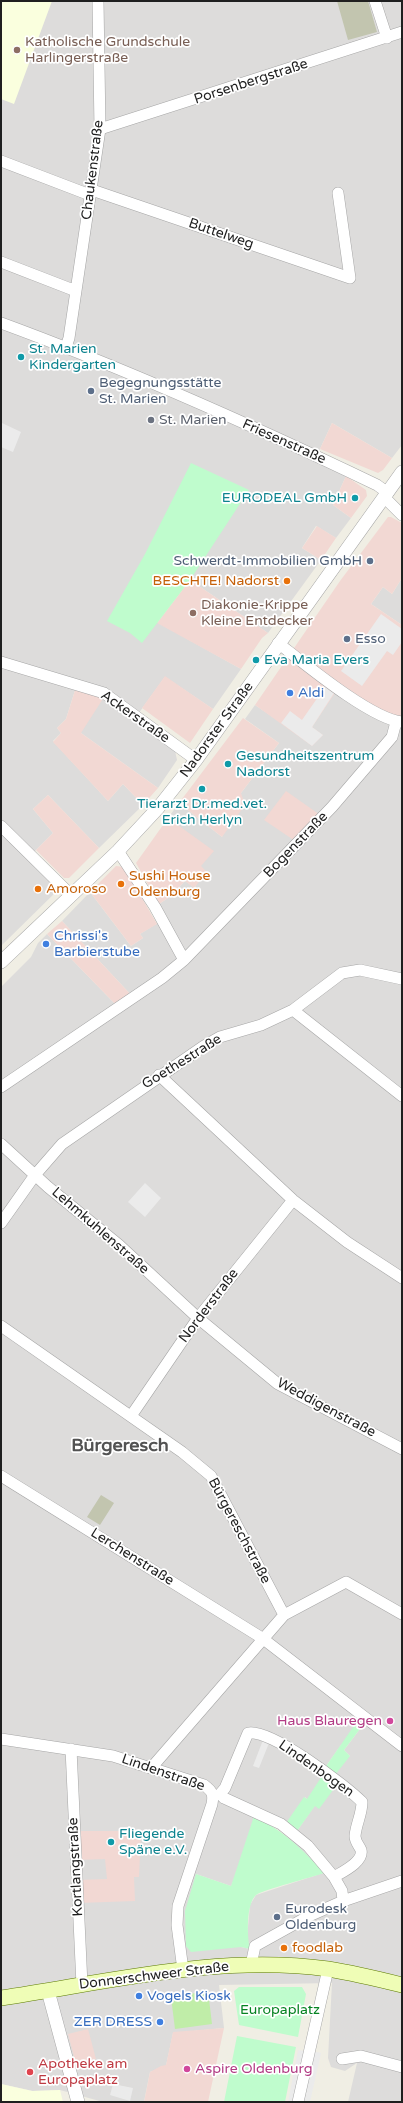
<!DOCTYPE html>
<meta charset="utf-8">
<style>
body{margin:0}
#map{position:relative;width:403px;height:2103px;overflow:hidden;background:#f0eee4;font-family:"Varela Round",sans-serif}
canvas{display:block}
.frame{position:absolute;inset:0;border:2px solid #1f1f1f;pointer-events:none}
</style>
<div id="map">
<canvas width="403" height="2103"></canvas>
<div class="frame"></div>
</div>
<script>
const c = document.querySelector('canvas').getContext('2d');
c.lineJoin = 'round';
function fill(path, color) {
  c.fillStyle = color;
  c.fill(path, 'evenodd');
}
function stroke(path, color, width, dash) {
  c.strokeStyle = color;
  c.lineWidth = width;
  c.lineCap = dash ? 'butt' : 'round';
  c.setLineDash(dash || []);
  c.stroke(path);
}
function drawText(font, color, halo, rows, align = 'center') {
  c.font = font + ' "Varela Round",sans-serif';
  c.lineWidth = 3.5;
  c.setLineDash([]);
  c.textBaseline = 'middle';
  c.strokeStyle = halo;
  c.fillStyle = color;
  for (const [text, x, y, turn = 0] of rows) {
    c.save();
    c.translate(x, y);
    c.rotate((+turn || 0) * Math.PI / 180);
    c.textAlign = isNaN(turn) ? turn : align;
    if (halo) c.strokeText(text, 0, 0);
    c.fillText(text, 0, 0);
    c.restore();
  }
}
fill(new Path2D(`
 M 1,1 L 402,1 L 402,445 L 392,458 L 332,423 L 315,460 L 346,476 L 333,505 L 351,518 L 336,538 L 316,526 L 302,548 L 321,560 L 268,633 L 190,580 L 157,622 L 241,669 L 213,709 L 165,677 L 136,717 L 175,751 L 177,760 L 158,788 L 81,733 L 77,684 L 66,719 L 57,728 L 61,733 L 53,741 L 108,801 L 123,784 L 143,805 L 99,848 L 48,795 L 33,809 L 53,833 L 27,859 L 59,889 L 1,946 Z
 M 402,578 L 402,625 L 371,604 L 383,587 L 392,594 Z
 M 335,692 L 378,720 L 402,727 L 402,2102 L 348,2102 L 357,2063 L 345,2071 L 331,2067 L 328,2058 L 332,1983 L 219,1985 L 224,2028 L 173,2033 L 166,2066 L 150,2072 L 144,2102 L 103,2102 L 60,2090 L 33,2091 L 1,2084 L 1,987 L 31,957 L 38,943 L 47,934 L 118,1007 L 133,997 L 62,921 L 90,892 L 131,946 L 143,938 L 140,934 L 167,917 L 159,904 L 168,898 L 185,881 L 195,888 L 201,866 L 187,833 L 168,818 L 179,803 L 222,837 L 241,793 L 279,743 L 245,719 L 255,705 L 273,717 L 312,727 ZM 363,1725 L 344,1750 L 350,1756 L 324,1769 L 341,1745 ZM 305,1797 L 307,1799 L 319,1808 L 315,1805 L 297,1831 ZM 263,1820 L 284,1833 L 323,1873 L 256,1895 L 250,1905 L 247,1938 L 250,1949 L 241,1947 L 196,1874 L 231,1886 Z`), '#dddcdb');
fill(new Path2D(`
 M 332,423 L 392,458 L 383,470 L 378,473 L 320,449 Z
 M 346,476 L 366,490 L 367,496 L 351,518 L 333,505 Z
 M 388,517 L 391,517 L 402,523 L 402,578 L 392,594 L 383,587 L 371,604 L 402,625 L 402,716 L 394,716 L 379,710 L 341,684 L 312,727 L 323,735 L 312,746 L 255,705 L 340,581 Z
 M 317,526 L 336,538 L 321,560 L 302,548 Z
 M 190,580 L 268,633 L 262,638 L 241,669 L 157,623 Z
 M 165,676 L 213,709 L 190,743 L 142,708 Z
 M 77,684 L 106,694 L 81,733 L 158,788 L 143,805 L 123,784 L 108,801 L 53,742 L 61,733 L 57,728 L 66,719 Z
 M 243,718 L 279,743 L 241,793 L 245,805 L 222,837 L 179,803 Z
 M 286,791 L 323,817 L 298,843 L 264,820 Z
 M 48,795 L 99,848 L 69,878 L 64,878 L 36,850 L 53,833 L 33,809 Z
 M 168,818 L 214,851 L 201,866 L 207,872 L 194,888 L 185,881 L 168,898 L 159,904 L 136,863 Z
 M 116,866 L 124,867 L 157,924 L 140,934 L 143,938 L 131,946 L 90,892 Z
 M 62,921 L 133,997 L 118,1007 L 47,934 Z
 M 75,1831 L 141,1831 L 139,1877 L 134,1877 L 135,1901 L 78,1903 L 77,1880 L 107,1879 L 105,1859 L 76,1860 Z
 M 224,2028 L 208,2102 L 144,2102 L 150,2072 L 161,2066 L 166,2065 L 173,2032 Z
 M 88,2029 L 96,2059 L 76,2064 L 68,2034 Z`), '#f2d8d3');
fill(new Path2D(`
 M 1,1 L 52,1 L 14,104 L 1,99 Z
 M 1,2084 L 32,2091 L 60,2090 L 63,2102 L 1,2102 Z`), '#faffde');
fill(new Path2D(`
 M 337,1 L 368,1 L 377,32 L 348,40 Z
 M 101,1495 L 114,1503 L 100,1525 L 87,1517 Z`), '#c2c5af');
fill(new Path2D(`
 M 208,1991 L 212,2024 L 175,2029 L 171,1997 Z`), '#c0eda8');
fill(new Path2D(`
 M 191,463 L 249,490 L 190,580 L 142,643 L 130,633 L 107,621 L 145,554 Z
 M 358,1720 L 363,1725 L 344,1750 L 350,1756 L 335,1775 L 324,1769 Z
 M 322,1776 L 336,1786 L 319,1809 L 315,1806 L 297,1831 L 286,1823 L 304,1797 L 307,1799 Z
 M 254,1816 C 283,1831 302,1848 324,1873 C 313,1877 262,1890 256,1895 C 246,1904 247,1936 250,1949 L 241,1947 L 191,1952 L 186,1946 L 185,1911 L 196,1874 L 231,1886 Z
 M 239,1987 L 302,1987 L 306,1994 L 298,2037 L 239,2025 L 234,1991 Z
 M 237,2036 L 296,2047 L 285,2102 L 224,2102 Z`), '#bffccd');
fill(new Path2D(`
 M 2,423 L 21,432 L 13,452 L 1,447 Z
 M 381,614 L 402,629 L 402,642 L 393,655 L 387,651 L 362,686 L 341,671 Z
 M 325,687 L 334,693 L 312,727 L 323,735 L 312,746 L 281,723 L 290,711 L 302,720 Z
 M 145,1183 L 161,1198 L 145,1217 L 128,1202 Z
 M 263,1740 L 269,1743 L 259,1768 L 253,1766 Z
 M 298,2050 L 304,2051 L 294,2102 L 288,2102 Z
 M 313,2051 L 321,2053 L 310,2102 L 302,2102 Z
 M 113,2084 L 133,2088 L 130,2101 L 110,2095 Z`), '#ebebeb');
const minor = new Path2D(`
 M 375,1 L 387,38
 M 100,129 L 402,32
 M 1,161 L 90,195
 M 92,190 L 350,278 L 338,193
 M 1,262 L 76,291
 M 1,323 C 129,370 254,426 377,485 L 388,493
 M 66,347 L 69,338 L 100,129 L 98,1
 M 384,497 L 402,515
 M 278,643 C 305,664 371,719 402,722
 M 1,662 L 104,693 L 196,760
 M 1,826 L 71,895
 M 118,851 L 155,907 L 184,960
 M 293,1010 L 402,1096
 M 159,1075 L 293,1200 L 347,1242 L 402,1278
 M 1,1087 L 162,978 L 184,960 L 332,807 L 392,737 L 396,722
 M 1,1144 L 48,1187 L 119,1245 L 198,1318 L 278,1384 L 402,1449
 M 1,1223 L 35,1175 L 62,1144 L 204,1046 L 220,1037 L 261,1025 L 293,1010 L 342,973 L 360,970 L 402,979
 M 1,1326 L 182,1452 L 211,1476 L 284,1615 L 152,1767
 M 131,1416 L 198,1318 L 293,1200
 M 1,1476 L 262,1638 L 402,1746
 M 284,1615 L 346,1582 L 402,1614
 M 1,1739 L 113,1756 L 204,1785 C 212,1791 214,1794 212,1804 L 178,1906 L 177,1925 L 183,1970
 M 71,1749 L 82,1985
 M 334,1877 L 308,1846 L 281,1824 L 224,1798 L 220,1794 L 225,1788 L 248,1733 C 270,1728 345,1785 362,1802 C 362,1814 356,1824 355,1836 C 355,1842 359,1845 361,1850 C 364,1862 342,1872 334,1877 L 342,1891 L 343,1901
 M 251,1965 L 255,1946 L 309,1916 L 343,1901 L 402,1881
 M 342,2059 L 361,2056 L 402,2067
 M 298,2102 L 328,1969`);
const tertiary = new Path2D(`
 M 1,962 L 118,851 L 158,808 L 196,760 L 402,472
 M 48,1991 L 78,2102`);
const secondary = new Path2D(`
 M 1,1998 C 109,1982 219,1954 328,1969 C 353,1973 378,1979 402,1985`);
stroke(minor, '#a6a6a6', 12);
stroke(tertiary, '#a6a6a6', 14);
stroke(secondary, '#5c7b00', 16);
stroke(minor, '#fff', 11);
stroke(tertiary, '#fff', 13);
stroke(secondary, '#effdb6', 15);
for (const [x, y, r, color] of [
 [17,50,4,"#8d6e63"],
 [21,357,4,"#0f9aa8"],
 [91,391,4,"#5c6f8a"],
 [151,420,4,"#6b7280"],
 [355,498,4,"#0f9aa8"],
 [370,561,4,"#5c6f8a"],
 [287,581,4,"#e8710a"],
 [193,613,4,"#8d6e63"],
 [347,639,4,"#5c6f8a"],
 [256,660,4,"#0f9aa8"],
 [290,693,4,"#3f7fe0"],
 [228,764,4,"#0f9aa8"],
 [202,789,4,"#0f9aa8"],
 [121,884,4,"#e8710a"],
 [38,889,4,"#e8710a"],
 [46,944,4,"#3f7fe0"],
 [390,1721,4,"#d1479c"],
 [111,1842,4,"#0f9aa8"],
 [277,1917,4,"#5c6f8a"],
 [284,1948,4,"#e8710a"],
 [139,1996,4,"#3f7fe0"],
 [160,2022,4,"#3f7fe0"],
 [187,2069,4,"#d1479c"],
 [30,2072,4,"#e0444e"]
]) {
  const dot = new Path2D();
  dot.arc(x, y, r, 0, 2 * Math.PI);
  c.fillStyle = color;
  c.fill(dot);
  stroke(dot, '#fff', 1.5);
}
drawText('14px', '#785e54', '#fff', [
 ["Katholische Grundschule",25,42],
 ["Harlingerstraße",25,58],
 ["Diakonie-Krippe",201,605],
 ["Kleine Entdecker",201,621]
], 'left');
drawText('14px', '#1f1f1f', '#fff', [
 ["Porsenbergstraße",251,82,-18],
 ["Chaukenstraße",93,170,-83],
 ["Buttelweg",221,234,19],
 ["Friesenstraße",284,442,24],
 ["Ackerstraße",135,717,35],
 ["Nadorster Straße",217,730,-54],
 ["Bogenstraße",296,845,-46],
 ["Goethestraße",182,1062,-32],
 ["Lehmkuhlenstraße",100,1231,41],
 ["Norderstraße",209,1306,-53],
 ["Weddigenstraße",326,1408,28],
 ["Bürgereschstraße",239,1531,62],
 ["Lerchenstraße",132,1557,32],
 ["Lindenbogen",316,1769,35],
 ["Lindenstraße",163,1773,19],
 ["Kortlangstraße",76,1867,-93],
 ["Donnerschweer Straße",154,1976,-7]
]);
drawText('14px', '#0d838f', '#fff', [
 ["St. Marien",29,349],
 ["Kindergarten",29,365],
 ["EURODEAL GmbH",347,498,"right"],
 ["Eva Maria Evers",264,660],
 ["Gesundheitszentrum",236,756],
 ["Nadorst",236,772],
 ["Tierarzt Dr.med.vet.",202,804,"center"],
 ["Erich Herlyn",202,820,"center"],
 ["Fliegende",119,1834],
 ["Späne e.V.",119,1850]
], 'left');
drawText('14px', '#4e5e75', '#fff', [
 ["Begegnungsstätte",99,383],
 ["St. Marien",99,399],
 ["Schwerdt-Immobilien GmbH",362,561,"right"],
 ["Esso",355,639],
 ["Eurodesk",285,1909],
 ["Oldenburg",285,1925]
], 'left');
drawText('14px', '#5b616d', '#fff', [
 ["St. Marien",159,420]
], 'left');
drawText('14px', '#c56008', '#fff', [
 ["BESCHTE! Nadorst",279,581,"right"],
 ["Sushi House",129,876],
 ["Oldenburg",129,892],
 ["Amoroso",46,889],
 ["foodlab",292,1948]
], 'left');
drawText('14px', '#366cbe', '#fff', [
 ["Aldi",298,693],
 ["Chrissi's",54,936],
 ["Barbierstube",54,952],
 ["Vogels Kiosk",147,1996],
 ["ZER DRESS",152,2022,"right"]
], 'left');
drawText('14px', '#b23c85', '#fff', [
 ["Haus Blauregen",382,1721],
 ["Aspire Oldenburg",195,2069,"left"]
], 'right');
drawText('14px', '#068322', '#fff', [
 ["Europaplatz",280,2010]
]);
drawText('14px', '#be3a42', '#fff', [
 ["Apotheke am",38,2064],
 ["Europaplatz",38,2080]
], 'left');
drawText('bold 18px', '#525252', '#fff', [
 ["Bürgeresch",120,1446]
]);
</script>
